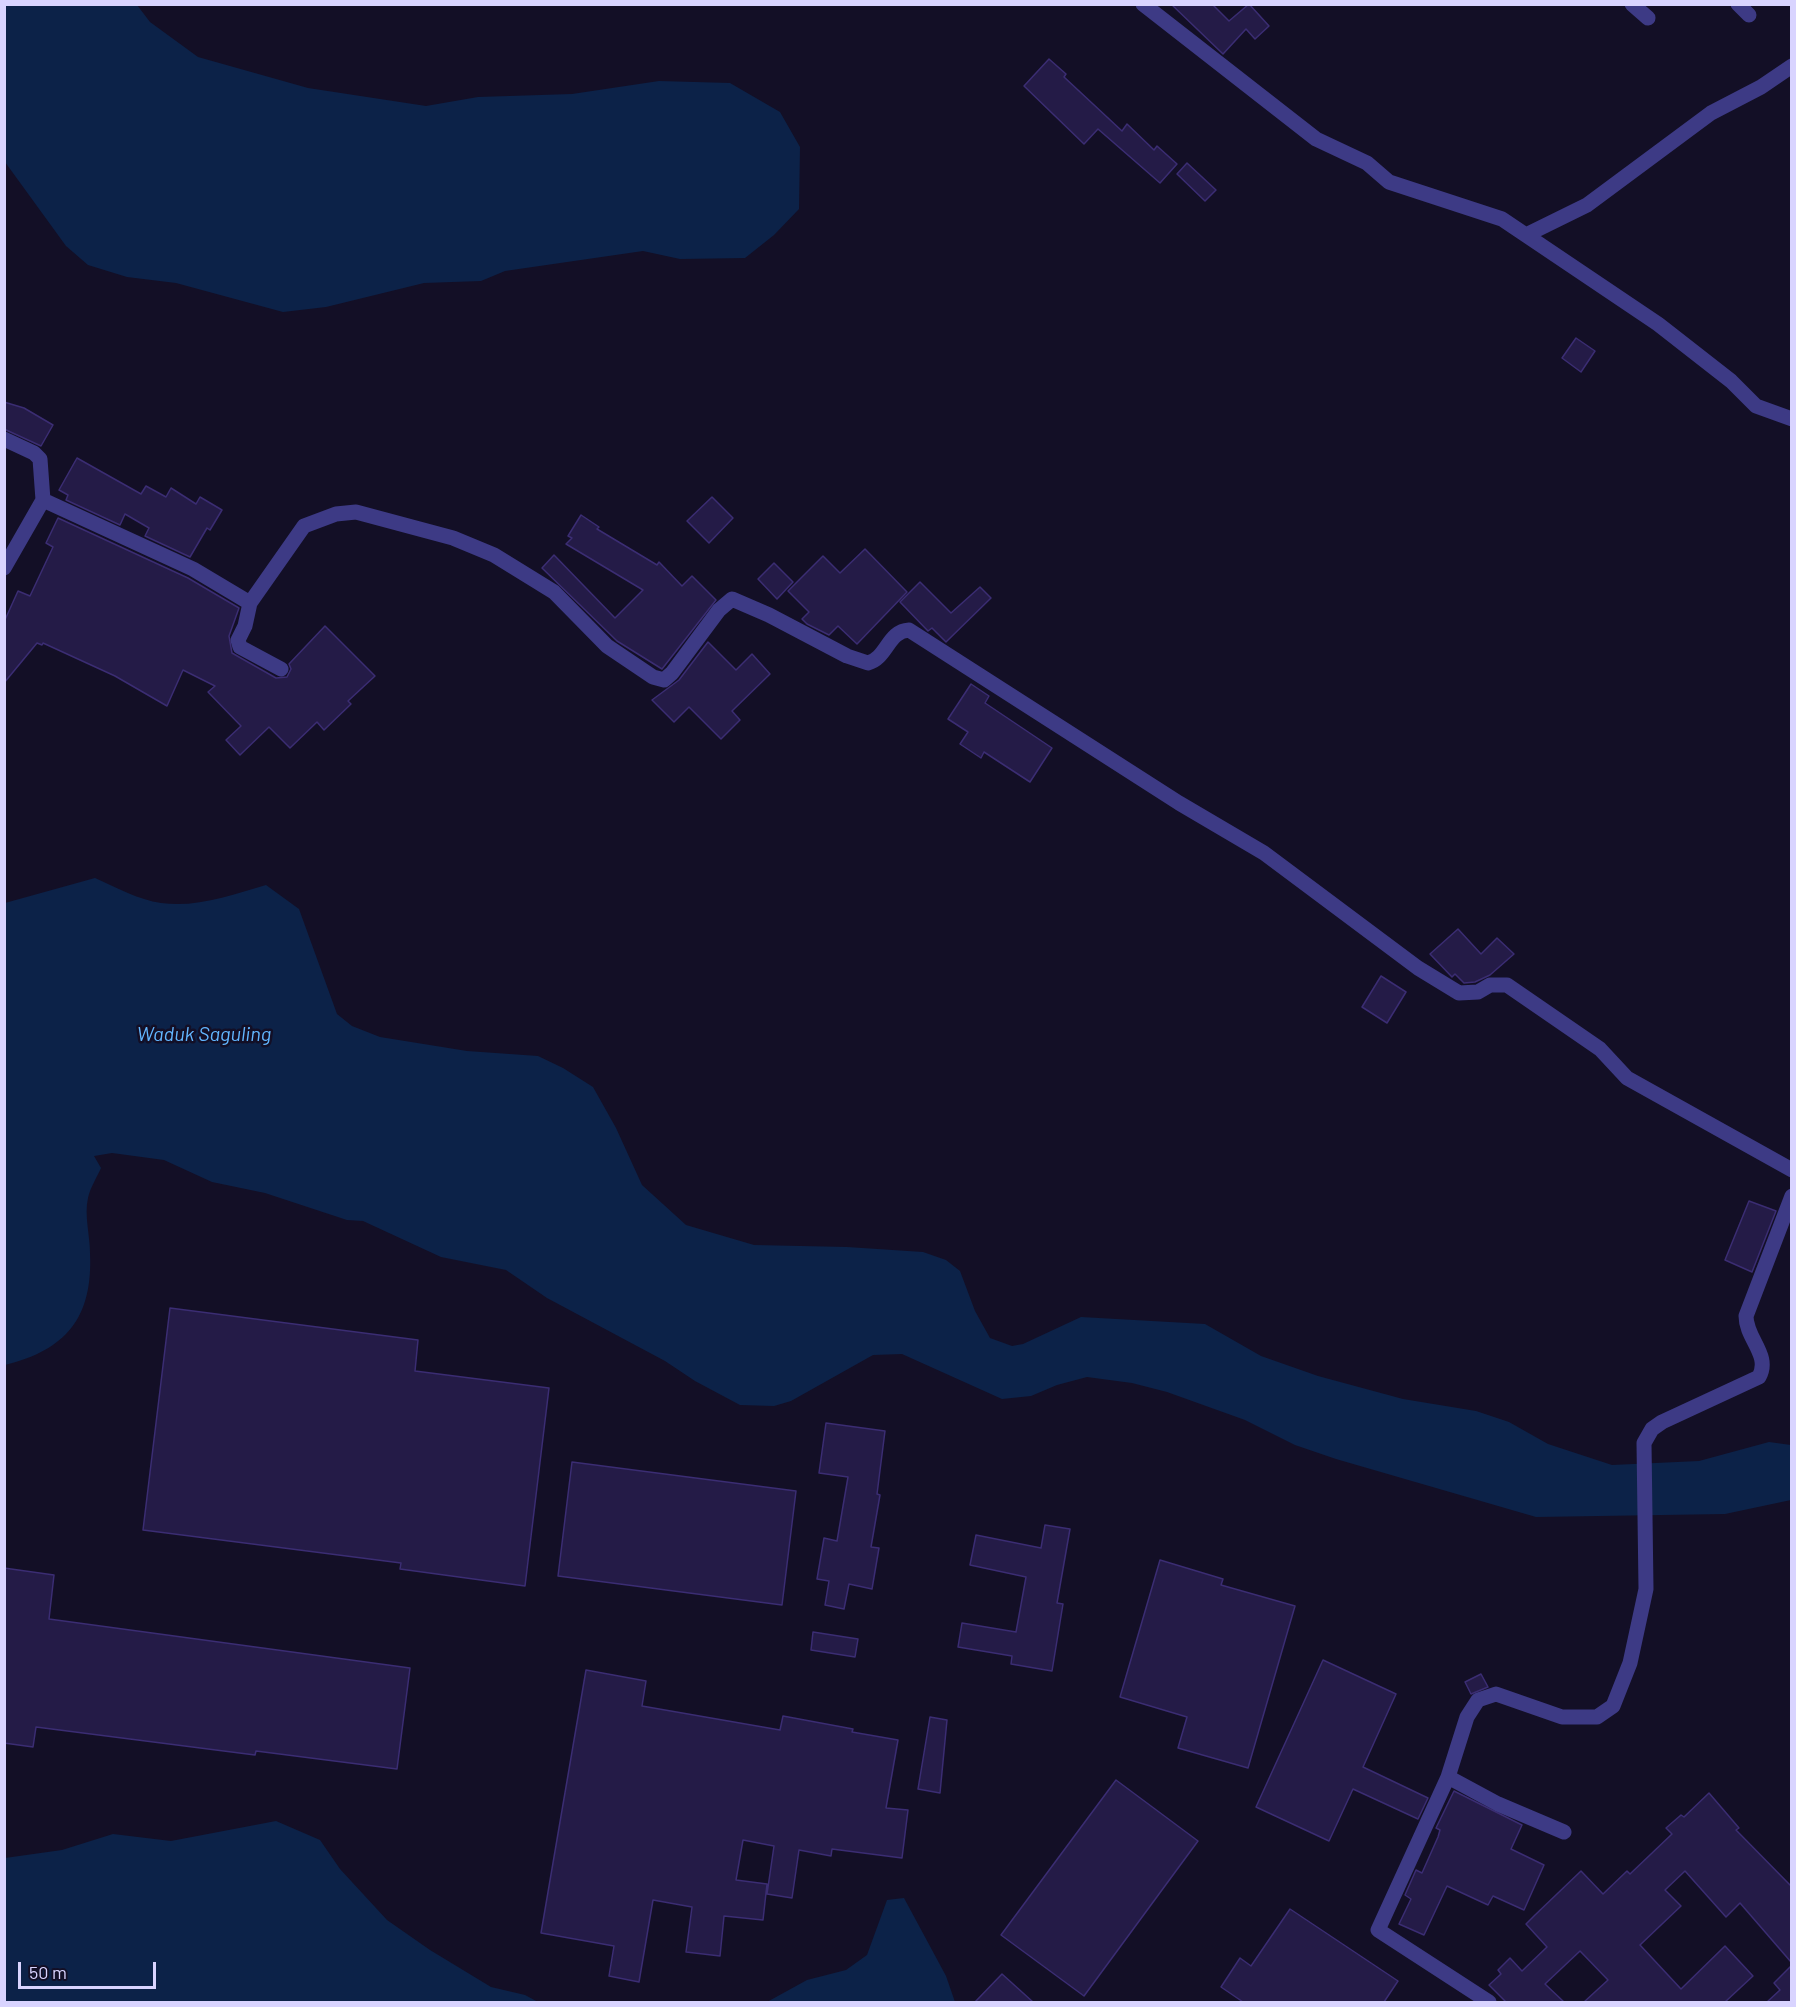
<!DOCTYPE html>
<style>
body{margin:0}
#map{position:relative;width:1796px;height:2007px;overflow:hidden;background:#130f26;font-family:Barlow,sans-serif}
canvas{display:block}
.frame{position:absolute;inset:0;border:6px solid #d9d4ff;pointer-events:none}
.scale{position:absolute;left:18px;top:1962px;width:138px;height:27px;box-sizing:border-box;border:3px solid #d9d4ff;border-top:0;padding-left:8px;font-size:18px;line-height:21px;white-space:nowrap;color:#d9d4ff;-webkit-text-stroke:4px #130f26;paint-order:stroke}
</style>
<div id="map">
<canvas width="1796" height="2007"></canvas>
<div class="frame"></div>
<div class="scale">50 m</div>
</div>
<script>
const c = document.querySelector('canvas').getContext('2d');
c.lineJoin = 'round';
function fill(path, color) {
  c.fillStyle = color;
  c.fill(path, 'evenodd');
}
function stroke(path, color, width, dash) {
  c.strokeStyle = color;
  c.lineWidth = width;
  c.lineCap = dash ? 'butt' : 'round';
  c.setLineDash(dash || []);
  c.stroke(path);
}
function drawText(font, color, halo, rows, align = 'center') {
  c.font = font + ' Barlow,sans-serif';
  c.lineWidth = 5;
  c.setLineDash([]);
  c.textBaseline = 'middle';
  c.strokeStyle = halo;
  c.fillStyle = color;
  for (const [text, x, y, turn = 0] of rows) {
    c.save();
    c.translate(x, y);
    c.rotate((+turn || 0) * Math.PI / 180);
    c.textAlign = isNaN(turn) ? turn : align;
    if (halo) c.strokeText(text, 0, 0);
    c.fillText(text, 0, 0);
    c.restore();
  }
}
fill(new Path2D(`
 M 4,5 L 137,5 L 150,22 L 198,57 L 308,88 L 426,106 L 478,97 L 572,94 L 659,81 L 730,83 L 780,112 L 800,147 L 799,209 L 774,235 L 745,258 L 680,259 L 643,251 L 505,271 L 481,281 L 424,283 L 326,307 L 283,312 L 176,283 L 127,277 L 88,265 L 66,246 L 5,162 Z
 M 95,878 C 115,887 139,900 161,903 C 196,908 232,895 266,885 L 299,909 L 337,1014 L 352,1026 L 380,1037 L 467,1051 L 538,1056 L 563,1068 L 593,1087 L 616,1128 L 642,1185 L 686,1225 L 754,1245 L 847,1247 L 923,1252 L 946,1260 L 960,1271 L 975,1311 L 990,1338 L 1012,1346 L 1023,1344 L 1081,1317 L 1205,1324 L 1261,1356 L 1318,1376 L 1403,1399 L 1476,1411 L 1509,1422 L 1548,1444 L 1612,1465 L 1699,1461 L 1769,1442 L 1791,1445 L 1791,1500 L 1725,1514 L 1536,1517 L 1336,1459 L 1295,1445 L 1245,1420 L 1167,1392 L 1132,1383 L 1087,1377 L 1057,1385 L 1031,1396 L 1002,1399 L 902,1354 L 873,1355 L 791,1401 L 774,1406 L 740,1405 L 695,1381 L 665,1361 L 547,1298 L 506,1270 L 441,1257 L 363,1221 L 347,1220 L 265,1193 L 212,1182 L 164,1160 L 112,1153 L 94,1156 L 101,1168 C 97,1177 90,1188 88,1198 C 84,1215 90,1236 90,1253 C 93,1318 66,1350 5,1365 L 5,903 Z
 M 276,1821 L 320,1840 L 340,1869 L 387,1920 L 430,1950 L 491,1987 L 525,1995 L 538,2002 L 5,2002 L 5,1858 L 62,1850 L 113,1834 L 171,1841 Z
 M 904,1898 L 946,1976 L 955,2002 L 767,2002 L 807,1980 L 846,1970 L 867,1955 L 887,1900 Z`), '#0c2248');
const building = new Path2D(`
 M 1171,4 L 1212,4 L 1229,21 L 1249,4 L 1269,26 L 1255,39 L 1246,29 L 1223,54 Z
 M 1049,59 L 1066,74 L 1064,77 L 1122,131 L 1127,124 L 1154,150 L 1157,146 L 1177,164 L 1160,183 L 1098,129 L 1084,144 L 1024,86 Z
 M 1187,163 L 1216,190 L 1205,201 L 1177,174 Z
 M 1576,338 L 1595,351 L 1581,372 L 1562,358 Z
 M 4,402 L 24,408 L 53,425 L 41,446 L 4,429 Z
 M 77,458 L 141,494 L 146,486 L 166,497 L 171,488 L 196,504 L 200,497 L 222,510 L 210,530 L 207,528 L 190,557 L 145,536 L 149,528 L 125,514 L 120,525 L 66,500 L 68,495 L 59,490 Z
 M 712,497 L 733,518 L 709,543 L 687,521 Z
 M 581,515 L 599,527 L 597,529 L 657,565 L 659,562 L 682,586 L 692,576 L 716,600 L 662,669 L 617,641 L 542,568 L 554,555 L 615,618 L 643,590 L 566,544 L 572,538 L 568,536 Z
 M 58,518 L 188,578 L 239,608 L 229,636 L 232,653 L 276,678 L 287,677 L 291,669 L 289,664 L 325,626 L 375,676 L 348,701 L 351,704 L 324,730 L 317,722 L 290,748 L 269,727 L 240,755 L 226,740 L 241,726 L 208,692 L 215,686 L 183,670 L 167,706 L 115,676 L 43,643 L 42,645 L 37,643 L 4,683 L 4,622 L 18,591 L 30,596 L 53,547 L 46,543 Z
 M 865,549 L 907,592 L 857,644 L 838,626 L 829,635 L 807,624 L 802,619 L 809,612 L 788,591 L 823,556 L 840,573 Z
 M 774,563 L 793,582 L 777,599 L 758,579 Z
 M 920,582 L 951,613 L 980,587 L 991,598 L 946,642 L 932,628 L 928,631 L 900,602 Z
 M 708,642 L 736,670 L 752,654 L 770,674 L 732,711 L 740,720 L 721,739 L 689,707 L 674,722 L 652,700 L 679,680 Z
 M 971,684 L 989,696 L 985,703 L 1052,748 L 1030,782 L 984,752 L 981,758 L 960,744 L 968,732 L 948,719 Z
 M 1458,929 L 1481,954 L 1497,938 L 1514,954 L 1490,975 L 1475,982 L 1464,983 L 1455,974 L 1452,977 L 1430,954 Z
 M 1381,976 L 1406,992 L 1387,1023 L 1362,1007 Z
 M 1749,1201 L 1776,1211 L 1752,1272 L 1725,1260 Z
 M 170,1308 L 418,1340 L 415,1371 L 549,1388 L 525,1586 L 400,1569 L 401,1563 L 143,1530 Z
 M 826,1423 L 885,1431 L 877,1494 L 880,1495 L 871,1547 L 879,1548 L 872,1589 L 849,1584 L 844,1609 L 825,1605 L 829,1581 L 817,1579 L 824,1538 L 837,1541 L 848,1477 L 819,1473 Z
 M 572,1462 L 796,1491 L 782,1605 L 558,1576 Z
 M 1045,1525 L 1070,1529 L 1057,1603 L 1063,1604 L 1052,1671 L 1011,1664 L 1012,1656 L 958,1647 L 962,1623 L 1016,1632 L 1026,1577 L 970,1565 L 976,1535 L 1041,1548 Z
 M 1160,1560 L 1223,1579 L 1221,1585 L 1295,1606 L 1248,1768 L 1178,1748 L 1187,1717 L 1120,1697 Z
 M 4,1568 L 54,1575 L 49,1619 L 410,1668 L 397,1769 L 256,1751 L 255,1755 L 36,1727 L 33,1747 L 4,1743 Z
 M 813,1632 L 858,1639 L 855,1657 L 811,1650 Z
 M 1323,1660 L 1396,1694 L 1363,1767 L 1428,1798 L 1418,1819 L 1353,1789 L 1329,1841 L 1256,1807 Z
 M 586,1670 L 646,1681 L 642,1706 L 780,1730 L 783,1716 L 853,1729 L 852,1732 L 898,1740 L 886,1808 L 908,1810 L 902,1858 L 832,1849 L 831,1856 L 799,1850 L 792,1898 L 767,1894 L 774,1846 L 743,1840 L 736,1880 L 767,1884 L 763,1920 L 724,1916 L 720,1956 L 686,1952 L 692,1907 L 653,1900 L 639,1982 L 609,1976 L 614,1946 L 541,1933 Z
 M 1481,1674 L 1488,1687 L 1471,1694 L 1465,1682 Z
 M 930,1717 L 947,1720 L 940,1793 L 918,1789 Z
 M 1116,1780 L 1198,1841 L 1084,1996 L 1001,1935 Z
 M 1454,1791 L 1522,1825 L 1511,1849 L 1544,1865 L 1524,1910 L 1493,1896 L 1488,1905 L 1447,1886 L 1424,1935 L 1399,1924 L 1411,1899 L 1405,1895 L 1416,1870 L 1422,1873 L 1438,1837 L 1440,1830 L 1436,1828 Z
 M 1709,1793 L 1739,1828 L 1736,1830 L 1791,1886 L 1791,1962 L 1740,1903 L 1726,1917 L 1685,1871 L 1665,1890 L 1681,1906 L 1640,1945 L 1681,1989 L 1725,1946 L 1753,1976 L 1725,2002 L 1584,2002 L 1608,1980 L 1580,1951 L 1545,1984 L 1564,2002 L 1506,2002 L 1489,1985 L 1501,1974 L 1498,1970 L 1510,1958 L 1522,1971 L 1547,1947 L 1526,1924 L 1535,1915 L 1581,1871 L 1603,1894 L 1627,1871 L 1630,1874 L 1672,1834 L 1666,1828 L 1681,1815 L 1684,1817 Z
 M 1290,1909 L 1398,1981 L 1384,2002 L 1243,2002 L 1221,1987 L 1240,1958 L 1251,1966 Z
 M 1791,1966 L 1791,2002 L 1767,2002 L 1780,1990 L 1774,1983 Z
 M 1002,1974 L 1033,2002 L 975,2002 Z`);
fill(building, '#241b47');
stroke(building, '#3b2d73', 1.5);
stroke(new Path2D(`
 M 1143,4 L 1316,139 L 1367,163 L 1389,182 L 1502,219 L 1658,324 L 1731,381 L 1756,406 L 1792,419
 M 1632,4 L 1648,18
 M 1738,4 L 1749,15
 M 1526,235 L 1587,205 L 1711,113 L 1761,87 L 1792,66
 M 4,439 L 34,453 L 40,459 L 43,500 L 4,568
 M 43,500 L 193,569 L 250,603 L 245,626 L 238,640 L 240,647 L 281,669
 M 250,603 L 304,526 L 336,514 L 356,512 L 453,538 L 494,555 L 554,592 L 607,646 L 653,677 L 664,680 L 672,673 L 719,610 L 732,599 L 769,615 L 847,656 L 868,663 C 887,658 888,631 909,630 L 1179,803 L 1264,853 L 1418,968 L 1459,993 L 1478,992 L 1490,985 L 1507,985 L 1600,1049 L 1627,1078 L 1792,1170
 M 1448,1777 L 1498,1804 L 1564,1832
 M 1489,2002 L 1378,1930 L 1448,1777 L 1467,1717 L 1478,1700 L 1496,1694 L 1562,1717 L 1597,1717 L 1613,1706 L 1630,1663 L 1646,1589 L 1644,1443 L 1652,1429 L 1662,1422 L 1759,1377 C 1771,1355 1746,1339 1746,1316 L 1792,1196`), '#3d3a85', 15);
drawText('italic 20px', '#62b6ff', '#130f26', [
 ["Waduk Saguling",204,1034]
]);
</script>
